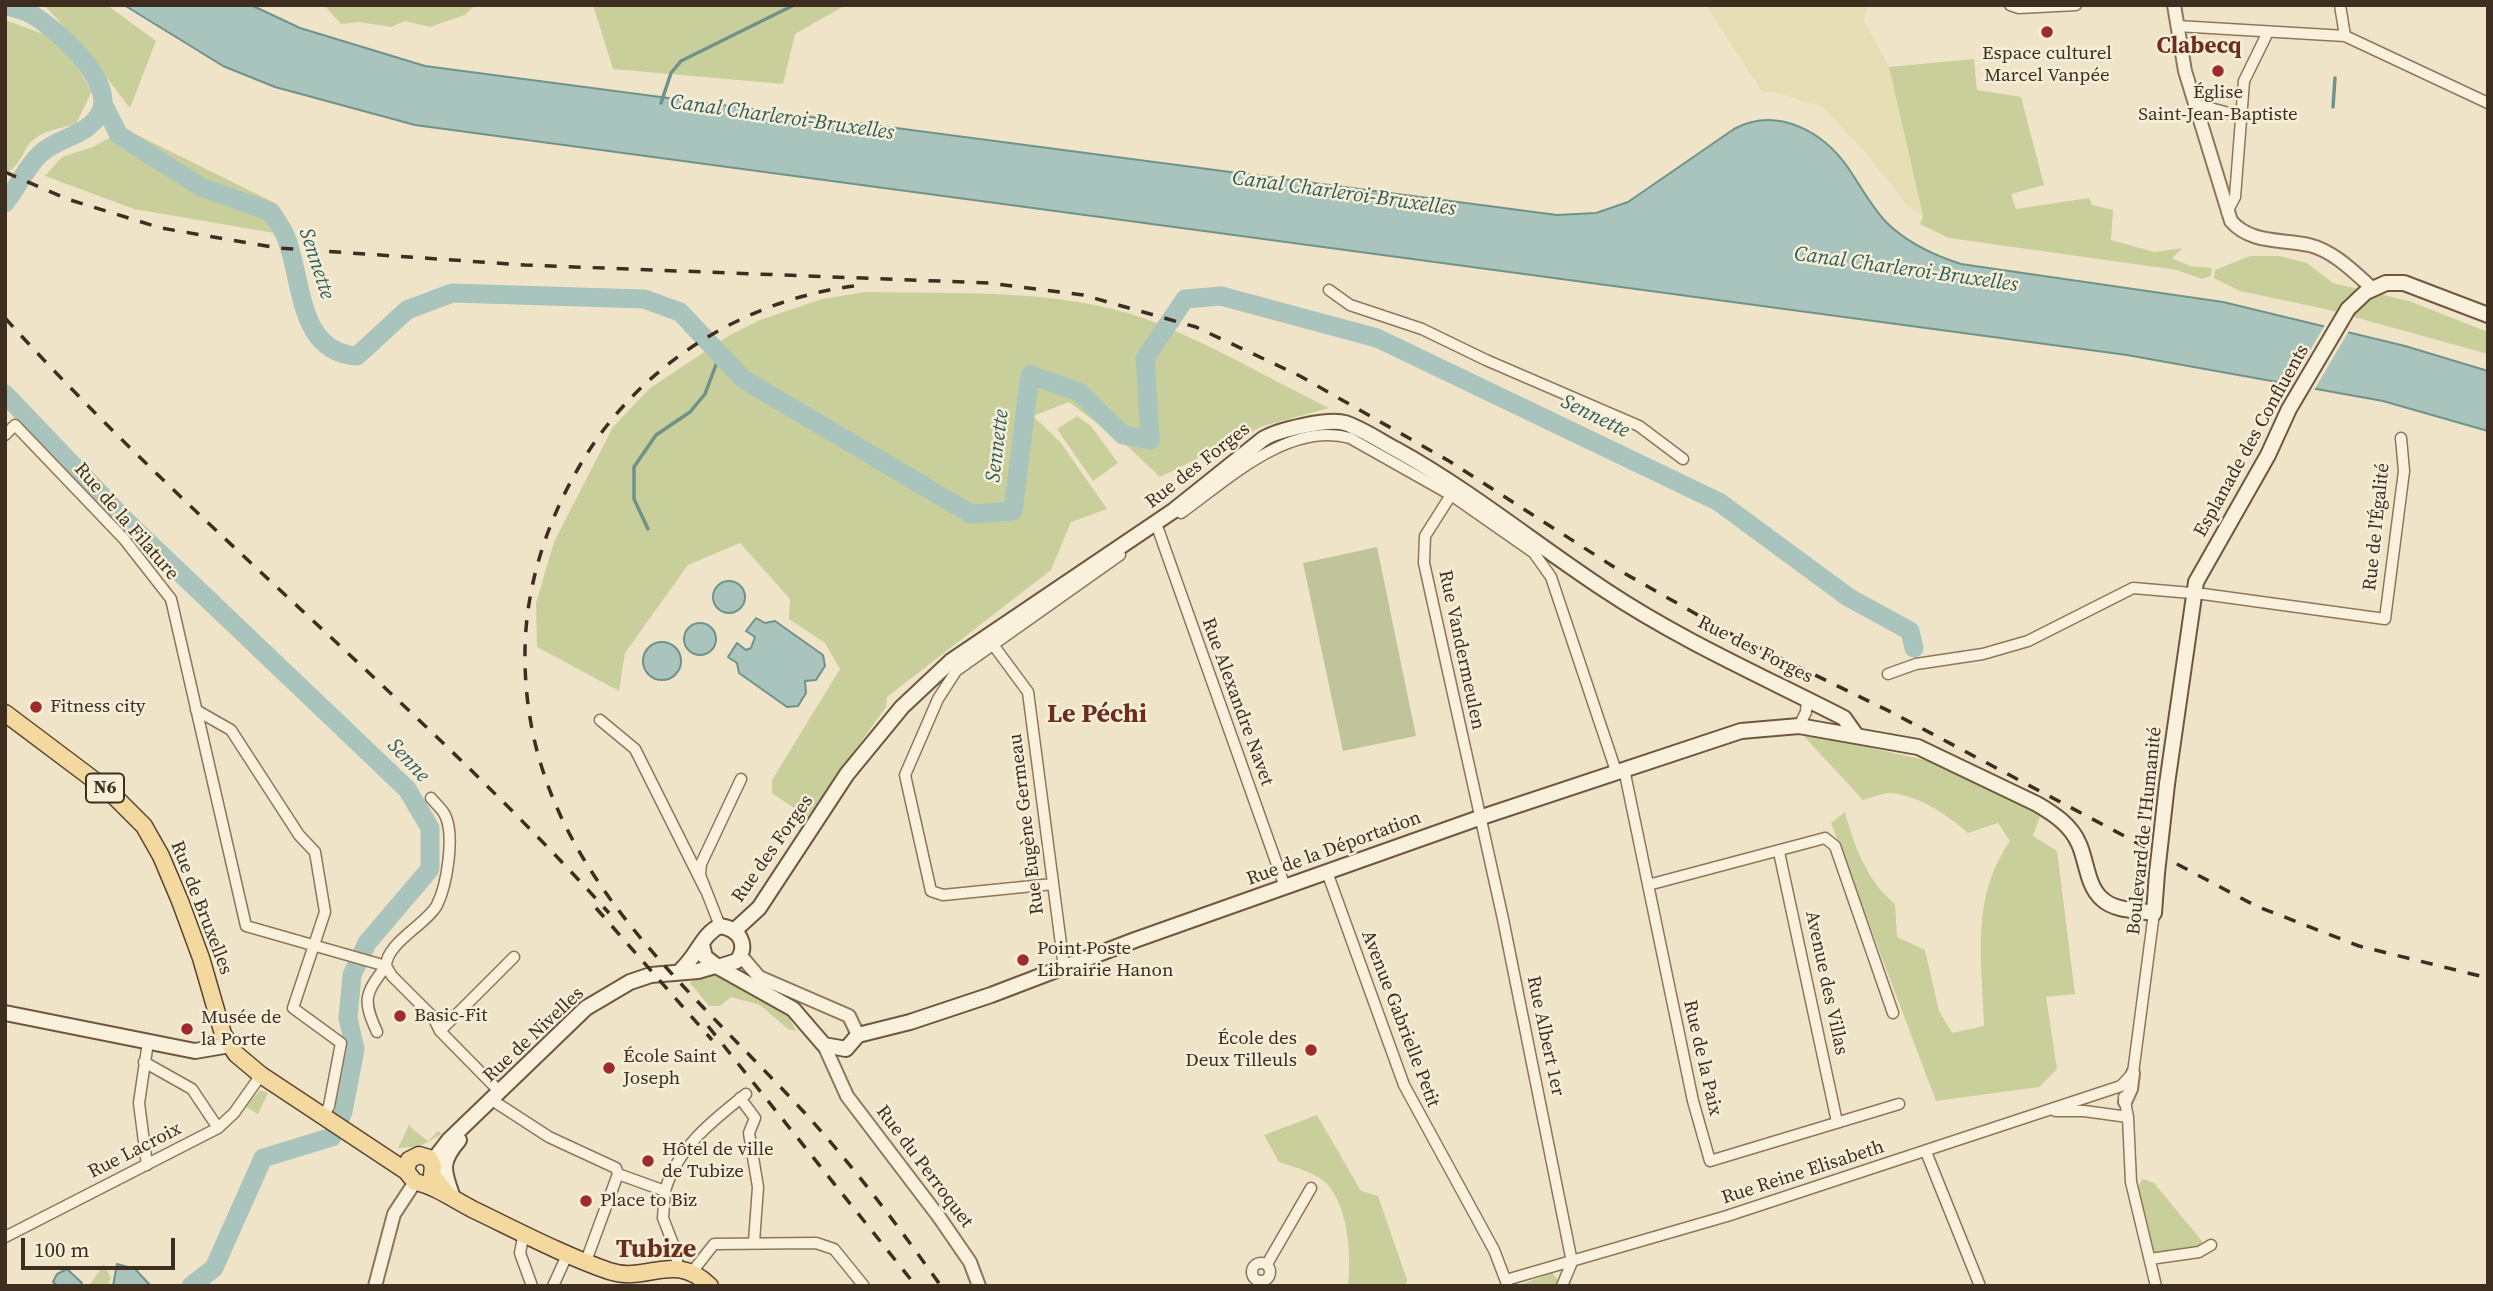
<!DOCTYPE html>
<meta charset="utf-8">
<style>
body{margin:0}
#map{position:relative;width:2493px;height:1291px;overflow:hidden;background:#f0e4c8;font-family:"Source Serif 4",serif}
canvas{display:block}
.frame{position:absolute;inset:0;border:7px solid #3d2e20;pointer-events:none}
.scale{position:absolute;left:21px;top:1238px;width:154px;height:32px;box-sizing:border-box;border:4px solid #3d2e20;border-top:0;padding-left:9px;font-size:21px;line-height:24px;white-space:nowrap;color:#3d2e20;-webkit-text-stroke:5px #f7eed8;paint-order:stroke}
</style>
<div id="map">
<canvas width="2493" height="1291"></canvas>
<div class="frame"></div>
<div class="scale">100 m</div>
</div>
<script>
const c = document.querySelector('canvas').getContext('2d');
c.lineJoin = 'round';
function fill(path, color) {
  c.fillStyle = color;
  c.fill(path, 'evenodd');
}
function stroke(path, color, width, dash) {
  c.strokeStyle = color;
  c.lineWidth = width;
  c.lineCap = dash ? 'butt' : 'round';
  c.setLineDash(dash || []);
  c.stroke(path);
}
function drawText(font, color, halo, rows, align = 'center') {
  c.font = font + ' "Source Serif 4",serif';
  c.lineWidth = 5;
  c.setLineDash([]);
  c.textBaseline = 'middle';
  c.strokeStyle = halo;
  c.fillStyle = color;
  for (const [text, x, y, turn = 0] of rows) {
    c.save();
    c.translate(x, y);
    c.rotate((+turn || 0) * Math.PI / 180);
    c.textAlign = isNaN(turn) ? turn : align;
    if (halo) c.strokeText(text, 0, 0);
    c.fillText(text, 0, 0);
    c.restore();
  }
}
fill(new Path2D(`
 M 1706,5 L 1867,5 L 1864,21 L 1889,67 L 1923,217 L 1907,205 L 1867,154 L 1822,107 L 1776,92 L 1762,92 Z`), '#e6deb5');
fill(new Path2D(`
 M 44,5 L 107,5 L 156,41 L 130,108 L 82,46 Z
 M 324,5 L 475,5 L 465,15 L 430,27 L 405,21 L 391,27 L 359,22 L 341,24 Z
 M 593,5 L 846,5 L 795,34 L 783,84 L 613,69 Z
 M 5,20 L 49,36 L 76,66 L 92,91 L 76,124 C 62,128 45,130 33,140 C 22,150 24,162 5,175 Z
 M 1974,59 L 1977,90 L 2021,97 L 2044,185 L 2011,194 L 2016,209 L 2089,198 L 2092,205 L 2113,210 L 2111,240 L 2154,252 L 2183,248 L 2172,258 L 2190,266 L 2212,268 L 2211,276 L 2202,279 L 2177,270 L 1949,238 L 1920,224 L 1923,216 L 1889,67 Z
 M 125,129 L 273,202 L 292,236 L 134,209 L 45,176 L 62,157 L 93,147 Z
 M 2250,256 L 2279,256 L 2307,263 L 2333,283 L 2409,301 L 2488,332 L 2488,354 L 2325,309 L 2240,291 L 2214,278 L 2215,270 Z
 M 865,292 C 956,294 1059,288 1146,319 C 1205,341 1272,380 1329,408 L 1263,426 L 1160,477 L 1127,446 L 1069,402 L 1033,416 L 1061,443 L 1107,509 L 1071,522 L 1051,570 L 887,697 L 886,707 L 807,817 L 772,793 L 772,780 L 840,669 L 825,643 L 789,619 L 790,599 L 740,543 L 688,565 L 625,653 L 619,691 L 537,647 L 536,603 L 554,542 L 613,427 L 650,388 L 730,335 L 760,320 L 822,299 Z
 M 1077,416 L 1091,426 L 1118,463 L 1093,481 L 1057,429 Z
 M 1800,732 L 1934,762 L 2041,814 L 2033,836 L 2057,851 L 2075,994 L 2046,997 L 2057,1069 L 2039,1087 L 1936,1101 L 1831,823 L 1845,812 C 1854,846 1867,881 1895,904 L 1897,937 L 1925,950 L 1939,1011 L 1952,1033 L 1984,1026 C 1982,960 1970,898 2010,841 L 1998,823 L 1968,833 C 1948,815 1918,795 1890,793 C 1882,793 1871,798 1863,800 Z
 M 711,974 L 724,977 L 785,1010 L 796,1031 L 788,1029 L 760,1005 L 731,997 L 720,1006 L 709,1006 L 690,983 L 696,976 Z
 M 260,1090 L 268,1093 L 258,1114 L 246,1107 Z
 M 1317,1115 L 1361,1191 L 1378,1196 L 1407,1280 L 1405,1286 L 1348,1286 C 1351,1255 1349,1210 1328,1185 C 1317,1173 1294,1167 1279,1162 L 1264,1135 Z
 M 411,1121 L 410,1127 L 428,1141 L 438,1131 L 442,1134 L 418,1147 L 398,1148 Z
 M 2143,1179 L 2154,1183 L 2202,1241 L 2202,1246 L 2161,1254 L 2152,1250 L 2137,1187 Z
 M 104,1264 L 111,1278 L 107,1286 L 89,1286 Z
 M 1552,1273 L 1559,1281 L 1557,1286 L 1517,1286 Z`), '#c9cf9b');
fill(new Path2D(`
 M 1377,547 L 1416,736 L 1343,751 L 1303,563 Z`), '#bfc49a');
const water = new Path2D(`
 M 124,5 L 251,5 L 300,28 L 425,66 L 1557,215 L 1596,213 L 1628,202 L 1734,129 C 1777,106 1823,131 1849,169 C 1861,187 1871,206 1886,222 C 1907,243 1933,255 1961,264 L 2223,302 L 2405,346 L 2488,371 L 2488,431 L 2383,401 L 2127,355 L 415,125 L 275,87 L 223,66 Z
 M713 597a16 16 0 1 1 32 0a16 16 0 1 1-32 0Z
 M 756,618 L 765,623 L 775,621 L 823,655 L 825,666 L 816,680 L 805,681 L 806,693 L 798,706 L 787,707 L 739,673 L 737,663 L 728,657 L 737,643 L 746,650 L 751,648 L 755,637 L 746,631 Z
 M684 639a16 16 0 1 1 32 0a16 16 0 1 1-32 0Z
 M643 661a19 19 0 1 1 38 0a19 19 0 1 1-38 0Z
 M 117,1264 L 135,1269 L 150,1285 L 113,1286 Z
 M 67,1269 L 82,1283 L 80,1286 L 58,1286 L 53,1282 L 57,1274 Z`);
fill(water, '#a9c4bc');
stroke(water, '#6f938a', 2);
fill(new Path2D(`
 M 2326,323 L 2350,329 L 2313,392 L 2289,387 Z`), '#f0e4c8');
stroke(new Path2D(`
 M 661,103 L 671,73 L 681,61 L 794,5
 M 2333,107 L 2335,78
 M 648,529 L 634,499 L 634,467 L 656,435 L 690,412 L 705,394 L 720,354`), '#6f938a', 3.5);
stroke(new Path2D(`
 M 5,5 C 13,8 23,10 31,14 C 54,27 117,82 100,113 C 87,137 57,137 39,155 C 26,168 17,188 5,203
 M 103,104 L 119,135 L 201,187 L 271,212 C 277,221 284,230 287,240 C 303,283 298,352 357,356 L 407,310 L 452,293 L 644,299 L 680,312 L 743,379 L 971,514 L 1013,511 L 1030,375 L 1079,392 L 1123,435 L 1150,440 L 1145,358 L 1185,299 L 1221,296 L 1377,338 L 1719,502 L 1848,597 L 1910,631 L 1914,648
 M 5,394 L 129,524 L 407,789 L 430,828 L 430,869 L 367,943 L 352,975 L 348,1018 L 355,1049 L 343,1112 L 332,1137 L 263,1158 L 214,1268 L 191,1286`), '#a9c4bc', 19);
const minor = new Path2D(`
 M 2010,5 L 2019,8 L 2076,5
 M 2340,5 L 2345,36
 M 2177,26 L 2345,36 L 2488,103
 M 2195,104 L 2240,116
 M 2227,212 L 2235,197 L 2244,81 L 2268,32
 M 1329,290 L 1350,305 L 1422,329 L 1486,360 L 1639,426 L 1683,459
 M 5,435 L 15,425 L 124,539 L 171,599 L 246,926 L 386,966 C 365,994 362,999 377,1032
 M 1451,495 L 1425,536 L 1424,563 L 1503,919 L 1572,1262
 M 1181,513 C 1227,480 1289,421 1350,438 L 1451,495 L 1534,553 L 1551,577 L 1616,771
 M 1158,529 L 1285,887
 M 994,646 L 1028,692 L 1064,967
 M 1888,674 L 1916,664 L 1983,654 L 2028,641 L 2133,588 L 2203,594 L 2385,619 L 2404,471 L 2401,438
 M 196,710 L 231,730 L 299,835 L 315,852 L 325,912 L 293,1008 L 341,1043 L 329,1106 L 323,1117
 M 600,720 L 635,749 L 705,889
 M 1799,726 L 1806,712 L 1807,698
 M 1624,769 L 1693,1101 L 1710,1161 L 1899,1104
 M 431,798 C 435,803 442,809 445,815 C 455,835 447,885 437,905 C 427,924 386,943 386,966 L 392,976 L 433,1017 L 440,1031 L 500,1092
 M 1779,852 L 1837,1122
 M 1327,872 L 1404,1085 L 1494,1250 L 1507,1284
 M 1053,884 L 943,895 L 931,891 L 905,775 L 938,699 L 956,671 L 1120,555
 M 1648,885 L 1825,838 L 1835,846 L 1893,1013
 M 720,926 L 700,875 L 701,864 L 741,779
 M 440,1031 L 514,957
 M 144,1062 L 192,1089 L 218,1128
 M 2124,1097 L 2128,1117 L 2131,1182 L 2156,1286
 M 740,1098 L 755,1118 L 749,1133 L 758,1187 L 754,1242
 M 492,1100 L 549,1137 L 616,1168 L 618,1174
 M 2055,1111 L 2084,1111 L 2128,1117
 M 1926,1152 L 1980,1286
 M 147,1165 L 139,1103 L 148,1042
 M 618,1174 L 665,1191 L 663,1218 L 677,1254 L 677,1268
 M 665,1191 C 677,1148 713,1120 746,1094
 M 524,1232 L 520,1253 L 532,1286
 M 5,1237 L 218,1128 L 234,1113 L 261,1075
 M 2150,1259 L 2199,1252 L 2211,1245
 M 586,1261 L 618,1174
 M1252 1272a9 9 0 1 1 18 0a9 9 0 1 1-18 0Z
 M 1267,1264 L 1311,1188
 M 692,1272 L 714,1244 L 816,1243 L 834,1249 L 864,1286
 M 1506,1280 L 1727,1216 L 2121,1086 L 2133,1073 L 2154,913
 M 553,1286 L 568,1253
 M 1562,1286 L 1572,1262`);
const tertiary = new Path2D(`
 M 2174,5 L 2185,71 L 2231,221 C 2251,244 2282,239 2309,245 C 2334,251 2355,273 2373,289
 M 741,956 L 759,977 L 849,1016 L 858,1035
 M 824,1045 L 847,1096 L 939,1217 L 970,1262 L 979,1286
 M 2125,1102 L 2131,1089 L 2133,1073
 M 375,1286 L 394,1214 L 415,1182`);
const secondary = new Path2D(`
 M 2167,784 L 2196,582 L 2268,455 L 2289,409 L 2348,309 L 2366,292 L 2386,283 L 2404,283 L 2488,315
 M 735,930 L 759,908 L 847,774 L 902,707 L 951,661 L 1173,511 L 1263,439 C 1277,430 1329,418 1345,423 C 1363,429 1380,441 1397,450 C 1471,491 1535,544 1605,590 C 1680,640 1764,677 1844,718 L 1856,735
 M 718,967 L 793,1009 L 824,1045 L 846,1049 L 858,1035 L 910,1022 L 991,995 L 1135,940 L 1479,818 L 1741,731 L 1799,726 L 1918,747 L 2037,804 C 2054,814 2071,825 2079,844 C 2087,862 2087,886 2102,899 C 2115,911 2137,910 2154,913 L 2157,873
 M 681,970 C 697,956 703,933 720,926 C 739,929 749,944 737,961 L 718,967 L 705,957 L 702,945
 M 5,1013 L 195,1051 L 230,1045
 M 432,1162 L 449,1140 L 586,1008 L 630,982 L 651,975 L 698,971 L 715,966
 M 452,1195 C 443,1170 440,1162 459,1140`);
const primary = new Path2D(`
 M 5,713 L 110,792 L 144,826 L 161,856 L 180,901 L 201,958 L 223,1034 L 236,1054 L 261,1075 L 406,1171
 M 448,1195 L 432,1175 L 433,1166 L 429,1158 L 419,1155 L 409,1160 L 406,1171 L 415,1182 C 435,1186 453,1199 472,1209 C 516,1230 563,1255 609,1271 C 648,1284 673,1250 710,1286`);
stroke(minor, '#8d765c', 13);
stroke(tertiary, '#8d765c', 16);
stroke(secondary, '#6f573f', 18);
stroke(primary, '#5b4430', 19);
stroke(minor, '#faf1dc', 10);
stroke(tertiary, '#faf1dc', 12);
stroke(secondary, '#faf1dc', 14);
stroke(primary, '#f3d9a0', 16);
stroke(new Path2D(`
 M 5,172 L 67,199 L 161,228 L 278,248 L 525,265 L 989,283 L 1083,295 L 1196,327 L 1300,376 L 1449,461 L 1617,569 L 1733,635 L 1891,712 L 2256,906 L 2359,946 L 2488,978
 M 854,286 C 745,300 643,363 585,457 C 549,515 526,582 525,650 C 522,854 675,973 802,1110 C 852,1164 898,1226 941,1286
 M 5,318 C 195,528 420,703 609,913
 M 596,908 L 712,1040
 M 708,1026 L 916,1286`), '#3d2e20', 3.5, [12, 12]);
const secondaryBridge = new Path2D(`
 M 2157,873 L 2167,784`);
stroke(secondaryBridge, '#6f573f', 18, []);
stroke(secondaryBridge, '#faf1dc', 14);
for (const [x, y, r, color] of [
 [2047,32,7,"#9e2a2b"],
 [2218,71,7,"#9e2a2b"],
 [36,707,7,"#9e2a2b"],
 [1023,960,7,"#9e2a2b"],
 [400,1016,7,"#9e2a2b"],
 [187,1029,7,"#9e2a2b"],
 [1311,1050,7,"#9e2a2b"],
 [609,1068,7,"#9e2a2b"],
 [648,1161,7,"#9e2a2b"],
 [586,1201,7,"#9e2a2b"]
]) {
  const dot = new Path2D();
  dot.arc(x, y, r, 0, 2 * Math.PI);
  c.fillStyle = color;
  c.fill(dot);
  stroke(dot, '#f7eed8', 2.5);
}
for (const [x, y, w] of [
 [105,788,38]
]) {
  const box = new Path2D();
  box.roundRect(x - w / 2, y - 14.5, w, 29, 5);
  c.fillStyle = '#f7eed8';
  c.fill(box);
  stroke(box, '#3d2e20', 2);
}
drawText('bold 18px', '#3d2e20', null, [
 ["N6",105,788]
]);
drawText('19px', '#3d2e20', '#f7eed8', [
 ["Espace culturel",2047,54,"center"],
 ["Marcel Vanpée",2047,76,"center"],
 ["Église",2218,93,"center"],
 ["Saint-Jean-Baptiste",2218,115,"center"],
 ["Fitness city",50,707],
 ["Point Poste",1037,949],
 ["Librairie Hanon",1037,971],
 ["Basic-Fit",414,1016],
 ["Musée de",201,1018],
 ["la Porte",201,1040],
 ["École des",1297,1039,"right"],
 ["Deux Tilleuls",1297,1061,"right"],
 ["École Saint",623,1057],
 ["Joseph",623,1079],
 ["Hôtel de ville",662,1150],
 ["de Tubize",662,1172],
 ["Place to Biz",600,1201]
], 'left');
drawText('19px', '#3d2e20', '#f7eed8', [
 ["Esplanade des Confluents",2252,441,-61],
 ["Rue des Forges",1198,466,-38],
 ["Rue de la Filature",126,522,49],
 ["Rue de l'Égalité",2377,527,-84],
 ["Rue Vandermeulen",1461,650,78],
 ["Rue des Forges",1755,650,27],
 ["Rue Alexandre Navet",1237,702,70],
 ["Rue Eugène Germeau",1027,824,-97],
 ["Boulevard de l'Humanité",2145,831,-84],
 ["Rue des Forges",773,849,-55],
 ["Rue de la Déportation",1334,849,-20],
 ["Rue de Bruxelles",201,908,69],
 ["Avenue des Villas",1826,983,78],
 ["Avenue Gabrielle Petit",1400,1019,69],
 ["Rue de Nivelles",534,1035,-43],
 ["Rue Albert 1er",1545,1036,78],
 ["Rue de la Paix",1702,1058,77],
 ["Rue Lacroix",135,1151,-27],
 ["Rue du Perroquet",924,1167,53],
 ["Rue Reine Elisabeth",1803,1173,-18]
]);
drawText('italic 21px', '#2f5d5a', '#f7eed8', [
 ["Canal Charleroi-Bruxelles",782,118,8],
 ["Canal Charleroi-Bruxelles",1344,194,8],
 ["Sennette",316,264,72],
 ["Canal Charleroi-Bruxelles",1906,270,8],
 ["Sennette",1595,417,26],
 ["Sennette",998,446,-83],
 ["Senne",408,761,47]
]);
drawText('bold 23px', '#6b2e1e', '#f7eed8', [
 ["Clabecq",2199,47]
]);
drawText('bold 26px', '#6b2e1e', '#f7eed8', [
 ["Le Péchi",1097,715],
 ["Tubize",656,1250]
]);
</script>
